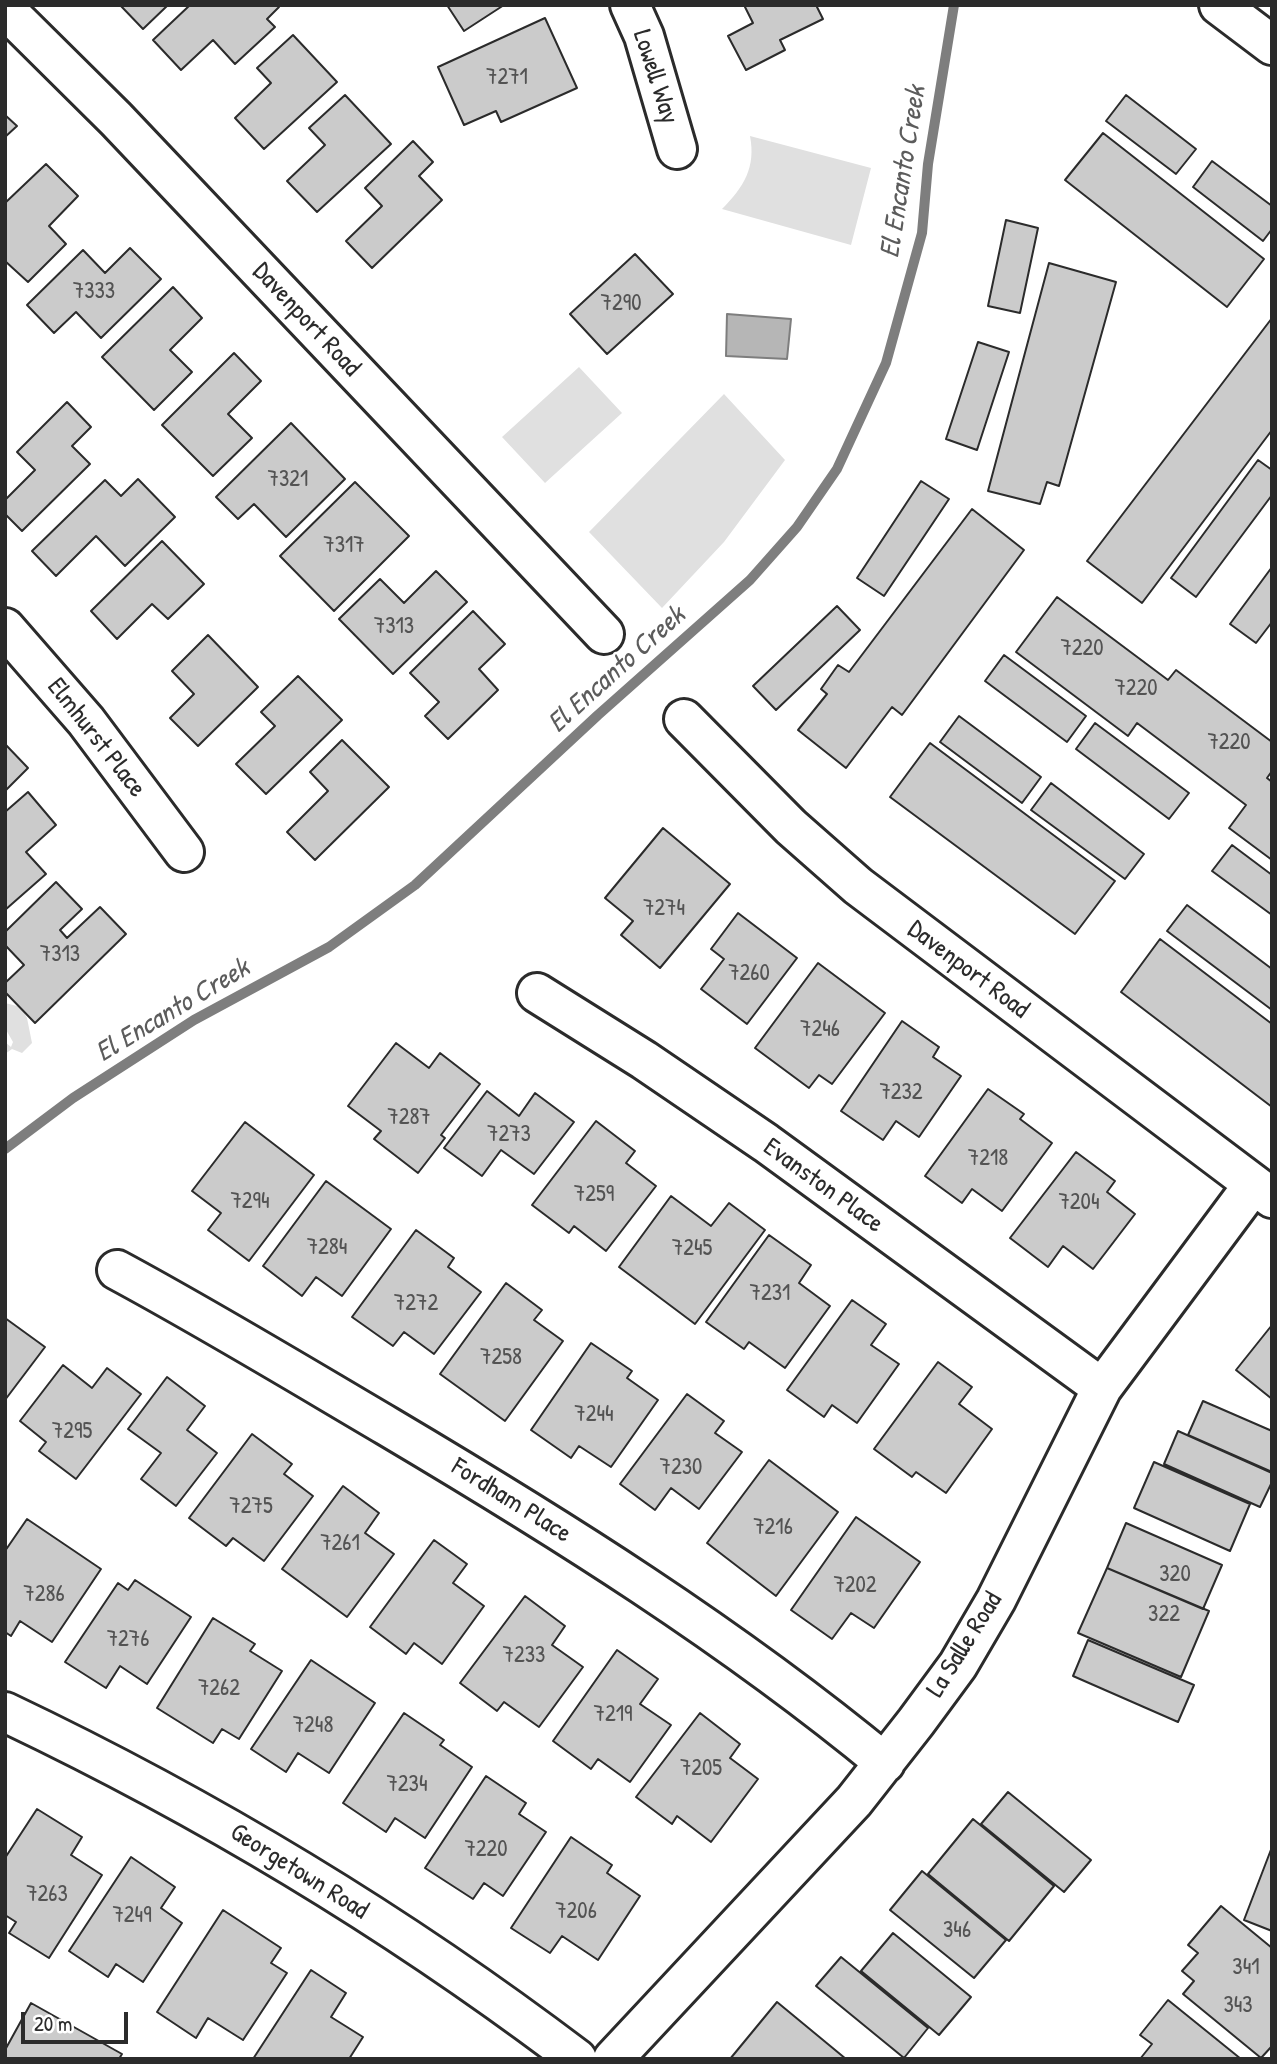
<!DOCTYPE html>
<style>
body{margin:0}
#map{position:relative;width:1277px;height:2064px;overflow:hidden;background:#fff;font-family:"Patrick Hand",sans-serif}
canvas{display:block}
.frame{position:absolute;inset:0;border:7px solid #2b2b2b;pointer-events:none}
.scale{position:absolute;left:21px;top:2012px;width:107px;height:32px;box-sizing:border-box;border:4px solid #2b2b2b;border-top:0;padding-left:9px;font-size:21px;line-height:24px;white-space:nowrap;color:#2b2b2b;-webkit-text-stroke:5px #fff;paint-order:stroke}
</style>
<div id="map">
<canvas width="1277" height="2064"></canvas>
<div class="frame"></div>
<div class="scale">20 m</div>
</div>
<script>
const c = document.querySelector('canvas').getContext('2d');
c.lineJoin = 'round';
function fill(path, color) {
  c.fillStyle = color;
  c.fill(path, 'evenodd');
}
function stroke(path, color, width, dash) {
  c.strokeStyle = color;
  c.lineWidth = width;
  c.lineCap = dash ? 'butt' : 'round';
  c.setLineDash(dash || []);
  c.stroke(path);
}
function drawText(font, color, halo, rows, align = 'center') {
  c.font = font + ' "Patrick Hand",sans-serif';
  c.lineWidth = 5;
  c.setLineDash([]);
  c.textBaseline = 'middle';
  c.strokeStyle = halo;
  c.fillStyle = color;
  for (const [text, x, y, turn = 0] of rows) {
    c.save();
    c.translate(x, y);
    c.rotate((+turn || 0) * Math.PI / 180);
    c.textAlign = isNaN(turn) ? turn : align;
    if (halo) c.strokeText(text, 0, 0);
    c.fillText(text, 0, 0);
    c.restore();
  }
}
fill(new Path2D(`
 M 750,136 L 871,168 L 851,245 L 722,209 C 744,187 756,167 750,136 Z
 M 579,367 L 622,413 L 545,483 L 502,437 Z
 M 724,394 L 785,460 L 724,542 L 662,608 L 589,532 Z
 M 5,1003 L 21,1007 L 27,1018 L 32,1043 L 22,1053 L 12,1049 L 5,1054 L 5,1042 L 11,1047 L 13,1042 L 5,1028 Z`), '#e0e0e0');
const water = new Path2D(`
 M 727,314 L 791,319 L 787,359 L 726,356 Z`);
fill(water, '#b6b6b6');
stroke(water, '#7e7e7e', 2);
stroke(new Path2D(`
 M 5,1149 L 73,1098 L 194,1020 L 329,947 L 415,885 L 598,715 L 750,580 L 797,527 L 837,469 L 886,363 L 922,233 L 928,164 L 954,5`), '#7e7e7e', 10);
const building = new Path2D(`
 M 120,5 L 168,5 L 143,29 Z
 M 190,5 L 278,5 L 279,7 L 267,19 L 275,27 L 235,64 L 213,40 L 181,70 L 153,40 Z
 M 447,5 L 504,5 L 464,31 Z
 M 744,5 L 816,5 L 823,19 L 780,40 L 785,50 L 746,70 L 728,36 L 753,23 Z
 M 545,18 L 577,88 L 501,122 L 496,111 L 464,125 L 438,67 Z
 M 293,35 L 337,82 L 264,149 L 235,118 L 271,83 L 257,68 Z
 M 345,95 L 391,144 L 317,212 L 287,181 L 325,145 L 309,128 Z
 M 1126,95 L 1196,149 L 1176,174 L 1106,121 Z
 M 5,115 L 17,126 L 5,137 Z
 M 1103,133 L 1264,259 L 1227,307 L 1065,180 Z
 M 413,141 L 433,162 L 419,176 L 442,200 L 372,268 L 346,241 L 382,206 L 365,188 Z
 M 1212,161 L 1272,206 L 1272,229 L 1263,241 L 1193,187 Z
 M 46,164 L 78,196 L 49,226 L 66,244 L 28,282 L 5,261 L 5,203 Z
 M 1006,220 L 1038,228 L 1020,313 L 988,306 Z
 M 130,248 L 161,279 L 101,338 L 76,312 L 54,333 L 27,305 L 83,250 L 105,273 Z
 M 635,254 L 673,294 L 607,354 L 570,314 Z
 M 1049,263 L 1116,282 L 1059,486 L 1047,482 L 1040,504 L 988,491 Z
 M 173,287 L 202,318 L 170,350 L 192,372 L 154,410 L 102,357 Z
 M 1272,318 L 1272,430 L 1142,603 L 1087,561 Z
 M 978,342 L 1009,352 L 977,450 L 946,439 Z
 M 234,353 L 261,381 L 228,414 L 252,438 L 213,476 L 162,425 Z
 M 67,402 L 91,427 L 72,446 L 90,464 L 22,531 L 5,514 L 5,500 L 35,470 L 17,452 Z
 M 291,423 L 345,479 L 286,537 L 254,504 L 238,519 L 216,497 Z
 M 1258,460 L 1272,470 L 1272,495 L 1196,597 L 1171,578 Z
 M 138,479 L 175,517 L 125,566 L 96,536 L 56,576 L 32,551 L 105,480 L 121,496 Z
 M 921,481 L 949,499 L 884,596 L 857,578 Z
 M 355,482 L 409,536 L 334,611 L 280,556 Z
 M 972,509 L 1024,550 L 902,715 L 892,707 L 846,768 L 798,730 L 827,694 L 821,689 L 838,665 L 849,672 Z
 M 162,541 L 204,584 L 168,619 L 152,604 L 117,639 L 91,611 Z
 M 1272,567 L 1272,622 L 1256,643 L 1230,624 Z
 M 436,571 L 467,602 L 393,674 L 339,619 L 380,579 L 404,603 Z
 M 1057,597 L 1168,680 L 1176,670 L 1272,742 L 1272,771 L 1267,778 L 1272,782 L 1272,860 L 1229,828 L 1246,805 L 1137,723 L 1128,736 L 1016,652 Z
 M 837,606 L 860,630 L 776,710 L 753,686 Z
 M 473,611 L 505,644 L 479,669 L 498,690 L 448,739 L 425,716 L 439,702 L 410,673 Z
 M 208,635 L 258,687 L 198,746 L 170,718 L 194,694 L 172,671 Z
 M 1004,655 L 1086,716 L 1067,742 L 985,681 Z
 M 298,676 L 342,720 L 266,794 L 236,764 L 275,726 L 261,712 Z
 M 959,716 L 1041,777 L 1022,803 L 940,742 Z
 M 1095,723 L 1189,793 L 1169,819 L 1076,749 Z
 M 342,740 L 389,787 L 315,860 L 287,832 L 328,791 L 310,772 Z
 M 930,743 L 1115,881 L 1075,934 L 890,797 Z
 M 5,744 L 28,768 L 5,791 Z
 M 1051,783 L 1144,854 L 1125,879 L 1031,810 Z
 M 28,792 L 56,825 L 26,852 L 46,874 L 5,910 L 5,812 Z
 M 663,828 L 730,884 L 660,968 L 621,935 L 633,921 L 605,898 Z
 M 1232,845 L 1272,875 L 1272,915 L 1212,871 Z
 M 56,882 L 82,909 L 60,930 L 67,938 L 100,907 L 126,934 L 35,1023 L 5,992 L 5,983 L 24,965 L 5,945 L 5,932 Z
 M 1187,905 L 1272,969 L 1272,1010 L 1167,931 Z
 M 738,913 L 797,958 L 747,1024 L 701,989 L 724,959 L 711,949 Z
 M 1160,939 L 1272,1024 L 1272,1107 L 1121,992 Z
 M 818,963 L 885,1013 L 832,1084 L 819,1075 L 809,1088 L 755,1048 Z
 M 902,1021 L 939,1047 L 933,1057 L 961,1076 L 919,1137 L 896,1121 L 883,1140 L 841,1111 Z
 M 396,1043 L 429,1068 L 440,1053 L 480,1084 L 441,1135 L 445,1138 L 418,1173 L 374,1139 L 381,1131 L 348,1106 Z
 M 988,1089 L 1024,1114 L 1020,1119 L 1052,1143 L 1002,1211 L 972,1189 L 962,1203 L 925,1176 Z
 M 487,1091 L 519,1116 L 535,1093 L 574,1122 L 534,1174 L 501,1150 L 482,1176 L 444,1148 Z
 M 596,1121 L 635,1151 L 626,1163 L 656,1186 L 606,1251 L 574,1226 L 569,1233 L 532,1205 Z
 M 245,1122 L 314,1175 L 249,1261 L 208,1230 L 221,1213 L 192,1191 Z
 M 1076,1152 L 1115,1181 L 1107,1192 L 1135,1214 L 1093,1269 L 1063,1246 L 1048,1267 L 1010,1238 Z
 M 326,1181 L 391,1229 L 342,1296 L 316,1277 L 302,1296 L 263,1266 Z
 M 671,1196 L 711,1226 L 729,1203 L 765,1230 L 695,1324 L 619,1267 Z
 M 416,1230 L 454,1258 L 448,1267 L 481,1292 L 434,1354 L 404,1332 L 393,1346 L 352,1317 Z
 M 769,1235 L 811,1265 L 799,1283 L 830,1306 L 785,1368 L 749,1342 L 744,1349 L 706,1322 Z
 M 506,1283 L 542,1310 L 534,1320 L 563,1341 L 505,1421 L 440,1374 Z
 M 852,1300 L 886,1324 L 871,1345 L 899,1364 L 857,1423 L 832,1405 L 824,1417 L 787,1390 Z
 M 5,1318 L 45,1347 L 5,1400 Z
 M 1272,1325 L 1272,1399 L 1236,1370 Z
 M 591,1343 L 632,1371 L 627,1378 L 658,1400 L 611,1467 L 579,1446 L 571,1458 L 531,1430 Z
 M 938,1362 L 972,1387 L 959,1404 L 992,1429 L 946,1493 L 916,1472 L 912,1477 L 874,1449 Z
 M 63,1365 L 92,1388 L 107,1368 L 141,1394 L 76,1479 L 39,1451 L 46,1442 L 20,1421 Z
 M 167,1377 L 205,1406 L 187,1430 L 217,1453 L 176,1506 L 141,1479 L 161,1453 L 128,1429 Z
 M 687,1394 L 724,1421 L 715,1433 L 742,1452 L 699,1509 L 671,1488 L 655,1510 L 620,1484 Z
 M 1203,1401 L 1272,1431 L 1272,1472 L 1188,1435 Z
 M 1178,1431 L 1272,1473 L 1272,1482 L 1260,1507 L 1164,1464 Z
 M 252,1434 L 292,1464 L 284,1474 L 313,1496 L 264,1561 L 233,1538 L 226,1546 L 189,1518 Z
 M 769,1460 L 838,1512 L 776,1596 L 707,1543 Z
 M 1154,1462 L 1250,1504 L 1230,1551 L 1134,1508 Z
 M 343,1486 L 379,1513 L 365,1533 L 394,1554 L 347,1617 L 282,1569 Z
 M 856,1517 L 920,1562 L 874,1628 L 851,1613 L 832,1639 L 791,1610 Z
 M 27,1519 L 101,1569 L 52,1642 L 20,1621 L 11,1636 L 5,1632 L 5,1551 Z
 M 1126,1523 L 1222,1565 L 1203,1609 L 1107,1568 Z
 M 434,1540 L 467,1564 L 453,1583 L 484,1606 L 442,1664 L 414,1643 L 406,1654 L 370,1627 Z
 M 1107,1568 L 1209,1611 L 1181,1677 L 1078,1633 Z
 M 135,1580 L 191,1617 L 147,1684 L 120,1666 L 106,1688 L 65,1662 L 118,1583 L 128,1590 Z
 M 525,1596 L 565,1626 L 552,1645 L 583,1667 L 539,1727 L 504,1702 L 497,1711 L 460,1683 Z
 M 213,1618 L 255,1644 L 250,1651 L 282,1671 L 239,1739 L 222,1729 L 213,1743 L 157,1708 Z
 M 1088,1640 L 1194,1685 L 1178,1722 L 1073,1676 Z
 M 617,1650 L 658,1679 L 640,1704 L 671,1725 L 630,1782 L 598,1759 L 591,1769 L 553,1741 Z
 M 311,1660 L 375,1703 L 329,1773 L 298,1753 L 286,1772 L 251,1749 Z
 M 404,1713 L 444,1740 L 440,1745 L 472,1767 L 425,1838 L 395,1818 L 386,1832 L 343,1803 Z
 M 700,1713 L 740,1744 L 730,1758 L 758,1779 L 711,1842 L 677,1816 L 672,1824 L 636,1797 Z
 M 486,1776 L 526,1803 L 519,1814 L 546,1832 L 503,1896 L 484,1883 L 473,1899 L 425,1868 Z
 M 1008,1792 L 1091,1860 L 1064,1892 L 981,1824 Z
 M 37,1809 L 82,1837 L 71,1855 L 102,1875 L 49,1958 L 9,1933 L 16,1922 L 5,1915 L 5,1858 Z
 M 973,1819 L 1054,1886 L 1009,1941 L 928,1874 Z
 M 571,1837 L 612,1865 L 607,1873 L 640,1896 L 598,1960 L 562,1936 L 550,1953 L 511,1928 Z
 M 1272,1847 L 1272,1931 L 1244,1920 Z
 M 131,1857 L 175,1887 L 161,1908 L 182,1923 L 143,1982 L 116,1964 L 108,1977 L 69,1951 Z
 M 922,1871 L 1006,1940 L 974,1978 L 890,1910 Z
 M 1221,1906 L 1272,1948 L 1272,2046 L 1261,2058 L 1183,1994 L 1194,1981 L 1182,1971 L 1198,1953 L 1188,1945 Z
 M 223,1910 L 281,1948 L 271,1963 L 287,1973 L 243,2040 L 208,2018 L 196,2038 L 157,2012 Z
 M 893,1933 L 971,1997 L 939,2035 L 861,1971 Z
 M 841,1957 L 928,2028 L 904,2058 L 816,1986 Z
 M 311,1970 L 346,1993 L 331,2017 L 363,2037 L 349,2059 L 253,2059 Z
 M 1168,2000 L 1241,2059 L 1140,2059 L 1152,2044 L 1140,2035 Z
 M 777,2002 L 846,2059 L 730,2059 Z
 M 31,2003 L 122,2054 L 119,2059 L 5,2059 L 5,2050 Z`);
fill(building, '#cbcbcb');
stroke(building, '#2b2b2b', 2);
const minor = new Path2D(`
 M 630,5 L 644,36 L 677,149
 M 5,9 L 116,119 L 604,634
 M 5,628 L 86,721 L 184,852
 M 684,719 L 791,827 L 858,886 L 1272,1198
 M 537,993 L 644,1060 L 766,1143 L 1102,1388
 M 117,1270 C 208,1319 297,1373 387,1426 C 559,1528 730,1635 885,1763
 M 5,1712 C 207,1808 399,1924 577,2059
 M 613,2059 L 854,1801 L 916,1722 L 958,1665 L 996,1600 L 1102,1388 L 1253,1185`);
const major = new Path2D(`
 M 1219,5 L 1272,45`);
stroke(minor, '#2b2b2b', 44);
stroke(major, '#2b2b2b', 44);
stroke(minor, '#fff', 38);
stroke(major, '#fff', 38);
drawText('23px', '#535353', null, [
 ["7271",507,78],
 ["7333",94,292],
 ["7290",621,304],
 ["7321",288,480],
 ["7317",344,546],
 ["7313",394,627],
 ["7220",1082,649],
 ["7220",1136,689],
 ["7220",1229,743],
 ["7274",664,909],
 ["7313",60,955],
 ["7260",749,974],
 ["7246",820,1030],
 ["7232",901,1093],
 ["7287",409,1118],
 ["7273",509,1135],
 ["7218",988,1159],
 ["7259",594,1195],
 ["7294",250,1202],
 ["7204",1079,1203],
 ["7284",327,1248],
 ["7245",692,1249],
 ["7231",770,1294],
 ["7272",416,1304],
 ["7258",501,1358],
 ["7244",594,1415],
 ["7295",72,1432],
 ["7230",681,1468],
 ["7275",251,1507],
 ["7216",773,1528],
 ["7261",340,1544],
 ["320",1175,1575],
 ["7202",855,1586],
 ["7286",44,1595],
 ["322",1164,1615],
 ["7276",128,1640],
 ["7233",524,1656],
 ["7262",219,1689],
 ["7219",613,1715],
 ["7248",313,1726],
 ["7205",701,1769],
 ["7234",407,1785],
 ["7220",486,1850],
 ["7263",47,1895],
 ["7206",576,1912],
 ["7249",132,1916],
 ["346",957,1931],
 ["341",1246,1968],
 ["343",1238,2006]
]);
drawText('26px', '#2b2b2b', '#fff', [
 ["Lowell Way",655,77,72],
 ["Davenport Road",306,320,47],
 ["Elmhurst Place",96,738,52],
 ["Davenport Road",968,970,37],
 ["Evanston Place",823,1186,36],
 ["Fordham Place",511,1501,32],
 ["La Salle Road",965,1645,-58],
 ["Georgetown Road",299,1872,32]
]);
drawText('italic 28px', '#5c5c5c', '#fff', [
 ["El Encanto Creek",904,172,-81],
 ["El Encanto Creek",617,670,-42],
 ["El Encanto Creek",173,1011,-31]
]);
</script>
